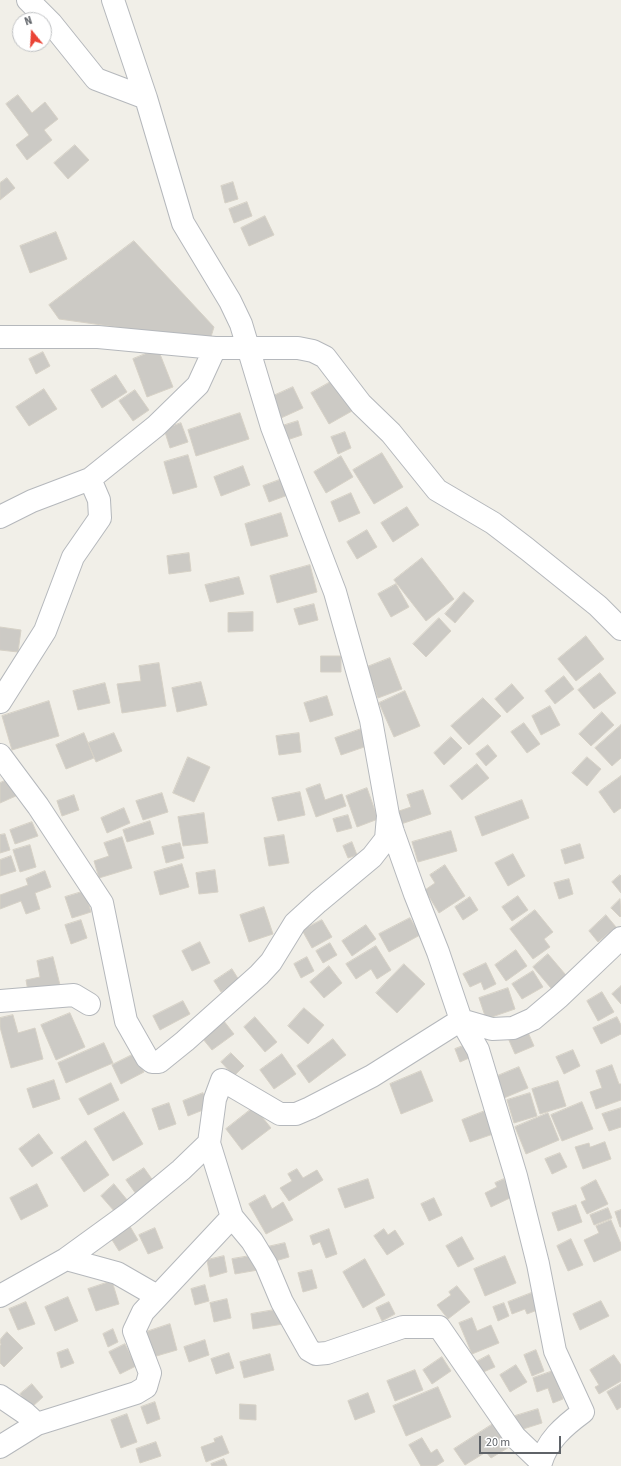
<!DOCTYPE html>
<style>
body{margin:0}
#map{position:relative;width:621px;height:1466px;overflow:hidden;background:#f1efe8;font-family:"Source Sans 3",sans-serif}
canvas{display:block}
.north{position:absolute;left:12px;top:12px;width:40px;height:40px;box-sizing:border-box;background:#fff;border:1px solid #bfc1c3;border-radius:50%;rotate:342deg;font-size:11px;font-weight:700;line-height:16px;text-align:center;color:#5f6368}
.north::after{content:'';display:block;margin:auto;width:14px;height:18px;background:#ea4335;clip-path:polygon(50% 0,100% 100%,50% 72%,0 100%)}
.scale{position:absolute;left:479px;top:1436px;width:82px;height:18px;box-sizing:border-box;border:2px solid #5f6368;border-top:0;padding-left:5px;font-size:12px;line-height:14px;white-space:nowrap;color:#5f6368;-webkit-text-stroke:3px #fff;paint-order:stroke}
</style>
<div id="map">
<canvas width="621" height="1466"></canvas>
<div class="north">N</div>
<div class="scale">20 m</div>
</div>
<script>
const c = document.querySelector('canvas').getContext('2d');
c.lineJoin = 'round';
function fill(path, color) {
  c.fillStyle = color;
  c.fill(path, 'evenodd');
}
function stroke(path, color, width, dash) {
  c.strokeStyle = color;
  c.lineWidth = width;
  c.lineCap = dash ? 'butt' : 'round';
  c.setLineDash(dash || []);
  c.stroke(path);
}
const building = new Path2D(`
 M 18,95 L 32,113 L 45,102 L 58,119 L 44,130 L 52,140 L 27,160 L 16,145 L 29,135 L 6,104 Z
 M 75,145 L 89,160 L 68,179 L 54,163 Z
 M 7,178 L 15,188 L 0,200 L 0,183 Z
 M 233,182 L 238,199 L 225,203 L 221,186 Z
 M 247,202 L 252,216 L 234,223 L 229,209 Z
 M 265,216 L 274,235 L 249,246 L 241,228 Z
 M 56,232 L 67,259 L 30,273 L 20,246 Z
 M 134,241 L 214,327 L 210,340 L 59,319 L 49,305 Z
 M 158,349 L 173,387 L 147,397 L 133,359 Z
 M 43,352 L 50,366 L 36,374 L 29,359 Z
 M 116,375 L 127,392 L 102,408 L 91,390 Z
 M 334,380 L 352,411 L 329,424 L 311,393 Z
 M 293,387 L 303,408 L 281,418 L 271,397 Z
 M 44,389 L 57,409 L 29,426 L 16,407 Z
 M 135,390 L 149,410 L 133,421 L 119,401 Z
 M 240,413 L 249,439 L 196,456 L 188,430 Z
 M 298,421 L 302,435 L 287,440 L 282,426 Z
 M 181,423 L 188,442 L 170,448 L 164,429 Z
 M 345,432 L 351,448 L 338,454 L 331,437 Z
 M 382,453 L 403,487 L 374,504 L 353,470 Z
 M 188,455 L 197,487 L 173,494 L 164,462 Z
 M 341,456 L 353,477 L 326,493 L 314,472 Z
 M 243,466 L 250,485 L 221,496 L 214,477 Z
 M 282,479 L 288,495 L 269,502 L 263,486 Z
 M 351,493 L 360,513 L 339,522 L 331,502 Z
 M 407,507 L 419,525 L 393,542 L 381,523 Z
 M 281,513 L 288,536 L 251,546 L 245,524 Z
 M 367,530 L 377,547 L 357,559 L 347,542 Z
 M 189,553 L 191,571 L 169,574 L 167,556 Z
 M 422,558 L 454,599 L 426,621 L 394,580 Z
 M 310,565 L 317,592 L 277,603 L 270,576 Z
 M 239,577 L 244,594 L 210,602 L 205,585 Z
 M 396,584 L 409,607 L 391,617 L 378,594 Z
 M 464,592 L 474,601 L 455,623 L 445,614 Z
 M 314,604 L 318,620 L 299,625 L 294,609 Z
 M 253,612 L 253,631 L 228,632 L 228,613 Z
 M 439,618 L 451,631 L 426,657 L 413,644 Z
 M 0,627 L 21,630 L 18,652 L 0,650 Z
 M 586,636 L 604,659 L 576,681 L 558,659 Z
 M 321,656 L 341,656 L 341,672 L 321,672 Z
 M 390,658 L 402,689 L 378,698 L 367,667 Z
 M 159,663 L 166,706 L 122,713 L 117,684 L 141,681 L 139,666 Z
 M 600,673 L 616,693 L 594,709 L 578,690 Z
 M 564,676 L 574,689 L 555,704 L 545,691 Z
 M 201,682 L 207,705 L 177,712 L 172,688 Z
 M 105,683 L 110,703 L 78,710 L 73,691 Z
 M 512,684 L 524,698 L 507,713 L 495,699 Z
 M 405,691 L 420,726 L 394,737 L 379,703 Z
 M 327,696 L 333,715 L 310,722 L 304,703 Z
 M 483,698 L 501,716 L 469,745 L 451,726 Z
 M 49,701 L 59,736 L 12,750 L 2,716 Z
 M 550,706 L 560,725 L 541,735 L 532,716 Z
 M 602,712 L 614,725 L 591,746 L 579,734 Z
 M 524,723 L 540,744 L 527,753 L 511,732 Z
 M 621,725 L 621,758 L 612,766 L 595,748 Z
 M 364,728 L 370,745 L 341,755 L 335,738 Z
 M 84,733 L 94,758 L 66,769 L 56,745 Z
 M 114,733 L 122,751 L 96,762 L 88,743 Z
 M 299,733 L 301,752 L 279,755 L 276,736 Z
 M 451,737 L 462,748 L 444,765 L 434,753 Z
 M 488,745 L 497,756 L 486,766 L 476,754 Z
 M 188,757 L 210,767 L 194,802 L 173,793 Z
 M 587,757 L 601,769 L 587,786 L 572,773 Z
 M 477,764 L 489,778 L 462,800 L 450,786 Z
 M 621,776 L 621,808 L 614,813 L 599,792 Z
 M 11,778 L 18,795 L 0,803 L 0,783 Z
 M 320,784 L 325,800 L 342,794 L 346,806 L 316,817 L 306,789 Z
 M 367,788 L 378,819 L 357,827 L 346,796 Z
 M 423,790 L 431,814 L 401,824 L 396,812 L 411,807 L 407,795 Z
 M 300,792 L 305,815 L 278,821 L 272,798 Z
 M 162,793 L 168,812 L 143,820 L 136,801 Z
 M 74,795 L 79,810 L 62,816 L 57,801 Z
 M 522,800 L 529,818 L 482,836 L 475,817 Z
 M 124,808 L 130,823 L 107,833 L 101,818 Z
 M 204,813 L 208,843 L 183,846 L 178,817 Z
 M 348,815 L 352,828 L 337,832 L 333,819 Z
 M 150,821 L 154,834 L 127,842 L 123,830 Z
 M 32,822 L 38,836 L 15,844 L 10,830 Z
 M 451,831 L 457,851 L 418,862 L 412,842 Z
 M 5,834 L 10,850 L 0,853 L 0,835 Z
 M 284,835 L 289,863 L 269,866 L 264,838 Z
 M 122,837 L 132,868 L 99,878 L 94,861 L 109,856 L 104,843 Z
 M 352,842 L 357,855 L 348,858 L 343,846 Z
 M 180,843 L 184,858 L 166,863 L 162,847 Z
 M 580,844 L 584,858 L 565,864 L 561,850 Z
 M 30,845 L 36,867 L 20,872 L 13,850 Z
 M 513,854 L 525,876 L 508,886 L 495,863 Z
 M 11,856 L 16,871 L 0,876 L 0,860 Z
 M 182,864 L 189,887 L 160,895 L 154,872 Z
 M 445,865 L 465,896 L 439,913 L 425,890 L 435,883 L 430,875 Z
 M 215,870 L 218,892 L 199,894 L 196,873 Z
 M 45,871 L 51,887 L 35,893 L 40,909 L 26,914 L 21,901 L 0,909 L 0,895 L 28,885 L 26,879 Z
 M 620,875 L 621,876 L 621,893 L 612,882 Z
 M 569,879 L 573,894 L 559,899 L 554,883 Z
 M 85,891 L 91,912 L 72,918 L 65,897 Z
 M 518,896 L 528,910 L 512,921 L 502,907 Z
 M 470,897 L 478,910 L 463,920 L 455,907 Z
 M 620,899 L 621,916 L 620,917 L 611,908 Z
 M 264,907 L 273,934 L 249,942 L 240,915 Z
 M 535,910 L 553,932 L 544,939 L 550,947 L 533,959 L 510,929 Z
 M 606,915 L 616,927 L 598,942 L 589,931 Z
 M 410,918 L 420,935 L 389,952 L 379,934 Z
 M 81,920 L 87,938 L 71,944 L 65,925 Z
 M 322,920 L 332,937 L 312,948 L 302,930 Z
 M 366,925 L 376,939 L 352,956 L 342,941 Z
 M 200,942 L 210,963 L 192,971 L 182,951 Z
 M 330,943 L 337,955 L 323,963 L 316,951 Z
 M 376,946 L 391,970 L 377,979 L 371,969 L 356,979 L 346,964 Z
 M 516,950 L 527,966 L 506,981 L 495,965 Z
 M 548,954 L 571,981 L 556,994 L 533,967 Z
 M 53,957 L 61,989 L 29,997 L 26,980 L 40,977 L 37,961 Z
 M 307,957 L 314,971 L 301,978 L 294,964 Z
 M 486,963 L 496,984 L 484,990 L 481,982 L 470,987 L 463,974 Z
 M 404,964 L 425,984 L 397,1013 L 376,993 Z
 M 329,966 L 342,983 L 324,998 L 310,982 Z
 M 232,969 L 239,980 L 221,992 L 214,981 Z
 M 533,971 L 543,987 L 522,999 L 512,984 Z
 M 621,986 L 621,1004 L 612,994 Z
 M 508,988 L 515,1009 L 486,1019 L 479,998 Z
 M 602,992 L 614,1012 L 598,1021 L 587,1001 Z
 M 183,1001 L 190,1014 L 160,1030 L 153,1016 Z
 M 304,1008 L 324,1025 L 308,1044 L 288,1026 Z
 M 70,1013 L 85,1047 L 56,1060 L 41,1025 Z
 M 13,1015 L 18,1033 L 35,1028 L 43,1059 L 11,1068 L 0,1027 L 0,1018 Z
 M 220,1016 L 234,1034 L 212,1050 L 198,1033 Z
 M 255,1017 L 277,1042 L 265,1052 L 244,1027 Z
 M 617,1017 L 621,1025 L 621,1034 L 601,1044 L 593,1028 Z
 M 527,1030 L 534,1046 L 515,1054 L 508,1038 Z
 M 333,1039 L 346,1055 L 309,1083 L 297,1066 Z
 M 104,1043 L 113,1063 L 66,1083 L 58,1063 Z
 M 471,1043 L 476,1055 L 460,1062 L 455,1049 Z
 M 573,1050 L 580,1066 L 564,1074 L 556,1057 Z
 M 231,1053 L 244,1066 L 234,1076 L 221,1062 Z
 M 134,1054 L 144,1072 L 121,1084 L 112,1065 Z
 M 282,1054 L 296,1074 L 274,1089 L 260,1070 Z
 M 612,1065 L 619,1084 L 621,1084 L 621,1100 L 596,1109 L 590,1092 L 602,1088 L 596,1071 Z
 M 519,1067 L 528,1088 L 504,1098 L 495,1077 Z
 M 421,1071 L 433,1101 L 401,1114 L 390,1084 Z
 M 54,1080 L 60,1099 L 33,1108 L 27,1089 Z
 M 558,1081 L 566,1106 L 540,1114 L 532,1089 Z
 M 111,1083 L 119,1100 L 88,1115 L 79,1099 Z
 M 203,1093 L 208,1108 L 188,1116 L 183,1101 Z
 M 530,1093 L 537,1116 L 514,1123 L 507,1100 Z
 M 582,1102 L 593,1129 L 562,1141 L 551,1115 Z
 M 169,1103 L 176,1124 L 159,1130 L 152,1109 Z
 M 254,1107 L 271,1128 L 242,1150 L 226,1129 Z
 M 621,1108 L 621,1127 L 609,1131 L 602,1114 Z
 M 490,1109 L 499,1132 L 470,1142 L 462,1120 Z
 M 124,1112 L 143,1144 L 113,1161 L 94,1129 Z
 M 548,1113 L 559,1140 L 526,1154 L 515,1127 Z
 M 39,1134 L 53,1153 L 32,1167 L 19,1149 Z
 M 86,1141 L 109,1175 L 84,1192 L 61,1158 Z
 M 605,1142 L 611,1159 L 583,1169 L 575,1147 L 589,1143 L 590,1147 Z
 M 560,1153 L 567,1167 L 552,1174 L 545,1159 Z
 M 144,1168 L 154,1182 L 136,1194 L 126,1180 Z
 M 297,1169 L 303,1178 L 317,1170 L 323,1180 L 289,1201 L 280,1188 L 292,1181 L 288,1174 Z
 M 368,1179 L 374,1198 L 345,1208 L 338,1189 Z
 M 504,1179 L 512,1197 L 491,1207 L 485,1193 L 497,1187 L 495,1183 Z
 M 596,1180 L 608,1204 L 587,1214 L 581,1202 L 586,1200 L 581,1188 Z
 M 37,1184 L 48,1206 L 21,1220 L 10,1198 Z
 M 114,1184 L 128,1201 L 115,1212 L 101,1196 Z
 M 265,1195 L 272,1209 L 283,1202 L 293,1220 L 266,1234 L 249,1204 Z
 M 434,1198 L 442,1215 L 429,1221 L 421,1204 Z
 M 576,1205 L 582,1222 L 558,1231 L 552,1213 Z
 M 608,1208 L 612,1218 L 594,1225 L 590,1215 Z
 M 621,1210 L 621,1227 L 620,1227 L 615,1212 Z
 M 611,1220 L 621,1244 L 621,1250 L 594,1262 L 584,1240 L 599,1233 L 596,1226 Z
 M 128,1223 L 138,1240 L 119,1251 L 109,1235 Z
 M 155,1228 L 163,1248 L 148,1254 L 139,1235 Z
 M 329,1229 L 337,1254 L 326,1258 L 320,1242 L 313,1245 L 310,1236 Z
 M 384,1229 L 388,1235 L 395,1230 L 404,1244 L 387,1255 L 374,1236 Z
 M 462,1237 L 474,1259 L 458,1267 L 446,1246 Z
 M 571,1239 L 583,1265 L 568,1271 L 557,1246 Z
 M 285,1243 L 289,1257 L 272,1262 L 267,1247 Z
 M 256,1255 L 258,1270 L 235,1274 L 232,1259 Z
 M 224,1256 L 227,1272 L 210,1277 L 207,1260 Z
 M 505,1256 L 516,1283 L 485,1296 L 474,1269 Z
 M 365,1259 L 385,1295 L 363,1308 L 343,1272 Z
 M 312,1270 L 317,1288 L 303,1292 L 298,1273 Z
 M 112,1281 L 119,1304 L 96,1311 L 88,1289 Z
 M 205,1285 L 209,1301 L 195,1305 L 191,1289 Z
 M 457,1286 L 470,1302 L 448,1319 L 437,1305 L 451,1295 L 449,1292 Z
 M 534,1292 L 540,1309 L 527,1314 L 525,1309 L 512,1314 L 508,1302 Z
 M 68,1297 L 78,1321 L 55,1331 L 45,1307 Z
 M 227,1299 L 231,1318 L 214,1322 L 210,1303 Z
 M 601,1301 L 609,1316 L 580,1330 L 573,1314 Z
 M 26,1302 L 35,1324 L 18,1330 L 9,1309 Z
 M 389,1302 L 395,1314 L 382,1321 L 376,1308 Z
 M 504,1303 L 509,1316 L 498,1321 L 493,1307 Z
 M 280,1309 L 283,1324 L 253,1329 L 251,1314 Z
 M 472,1318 L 477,1331 L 491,1325 L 499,1343 L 472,1354 L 459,1323 Z
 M 170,1324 L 177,1350 L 153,1357 L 146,1332 Z
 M 113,1329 L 118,1342 L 108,1347 L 103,1334 Z
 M 7,1332 L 23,1348 L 4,1367 L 0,1363 L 0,1346 L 1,1345 L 0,1340 Z
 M 205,1340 L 209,1355 L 189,1362 L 184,1347 Z
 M 125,1344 L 136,1366 L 120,1374 L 109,1352 Z
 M 68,1349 L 74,1363 L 61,1368 L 57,1353 Z
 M 536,1350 L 544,1371 L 532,1376 L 524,1355 Z
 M 229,1353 L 234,1368 L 216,1374 L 211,1359 Z
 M 270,1354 L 274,1370 L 244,1378 L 240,1362 Z
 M 489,1355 L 495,1367 L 481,1373 L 476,1362 Z
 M 614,1355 L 621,1365 L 621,1381 L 599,1394 L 595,1387 L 599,1385 L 590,1370 Z
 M 442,1357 L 451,1371 L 432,1384 L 423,1370 Z
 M 516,1365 L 527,1382 L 510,1392 L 500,1375 Z
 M 415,1370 L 423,1390 L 395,1401 L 387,1381 Z
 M 553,1371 L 563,1399 L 553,1403 L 548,1388 L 537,1392 L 533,1378 Z
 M 32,1384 L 43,1397 L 32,1407 L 20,1394 Z
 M 621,1384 L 621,1407 L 617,1410 L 607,1392 Z
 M 438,1387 L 451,1417 L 406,1436 L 393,1406 Z
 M 368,1393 L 375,1412 L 355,1420 L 348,1401 Z
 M 155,1402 L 160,1419 L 147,1424 L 141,1407 Z
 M 240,1404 L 256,1405 L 256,1420 L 240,1419 Z
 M 538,1409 L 542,1423 L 520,1430 L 515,1416 Z
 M 127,1414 L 137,1442 L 121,1448 L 111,1420 Z
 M 496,1422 L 511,1446 L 491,1458 L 486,1452 L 465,1465 L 454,1449 Z
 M 222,1436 L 229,1453 L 206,1462 L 201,1447 L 215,1442 L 214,1439 Z
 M 422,1438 L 431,1453 L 437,1449 L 444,1461 L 436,1466 L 421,1466 L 409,1445 Z
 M 156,1442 L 161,1456 L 140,1463 L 136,1449 Z
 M 224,1459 L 227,1466 L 212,1466 L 211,1464 Z`);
fill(building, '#cccac5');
stroke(building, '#d6d1c6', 1);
const minor = new Path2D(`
 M 28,0 L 51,23 L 96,79 L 146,98
 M 113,0 L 146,98 L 183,223 L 230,301 L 241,324 L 272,427 L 335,592 L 371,720 L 388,815 L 393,832 L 415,894 L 438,952 L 461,1020 L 478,1050 L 516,1176 L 538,1264 L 555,1351 L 583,1412 C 564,1426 546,1441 540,1466
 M 0,337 L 98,337 L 215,348 L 298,348 L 313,351 L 325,357 L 361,404 L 391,433 L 437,490 L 493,523 L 527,549 L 598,606 L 621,629
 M 0,517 L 32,501 L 90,479 L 156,426 L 198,385 L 215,348
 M 0,702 L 45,631 L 73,557 L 100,518 L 99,500 L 90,479
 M 0,755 L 38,806 L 102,903 L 126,1021 L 147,1058 L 152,1062 L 159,1062 L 185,1041 L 259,975 L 271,962 L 295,923 L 318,902 L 372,857 L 386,839 L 388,816
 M 0,1001 L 74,995 L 89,1004
 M 232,1217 L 252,1241 L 266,1264 L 282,1302 L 309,1350 L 316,1354 L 327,1353 L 403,1327 L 439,1327 L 515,1437 L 541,1462
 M 66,1259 L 117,1273 L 157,1296
 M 0,1296 L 66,1259 L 128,1214 L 181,1170 L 209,1143 L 215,1099 L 222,1080 L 280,1114 L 296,1114 L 310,1108 L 372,1076 L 461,1020 L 492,1029 L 513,1028 L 533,1019 L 559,997 L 621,938
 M 0,1396 L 25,1413 L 37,1424
 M 0,1447 L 37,1424 L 136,1393 L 146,1387 L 150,1373 L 134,1331 L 143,1312 L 232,1217 L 209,1143`);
stroke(minor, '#b5b8bc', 24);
stroke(minor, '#fff', 22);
</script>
